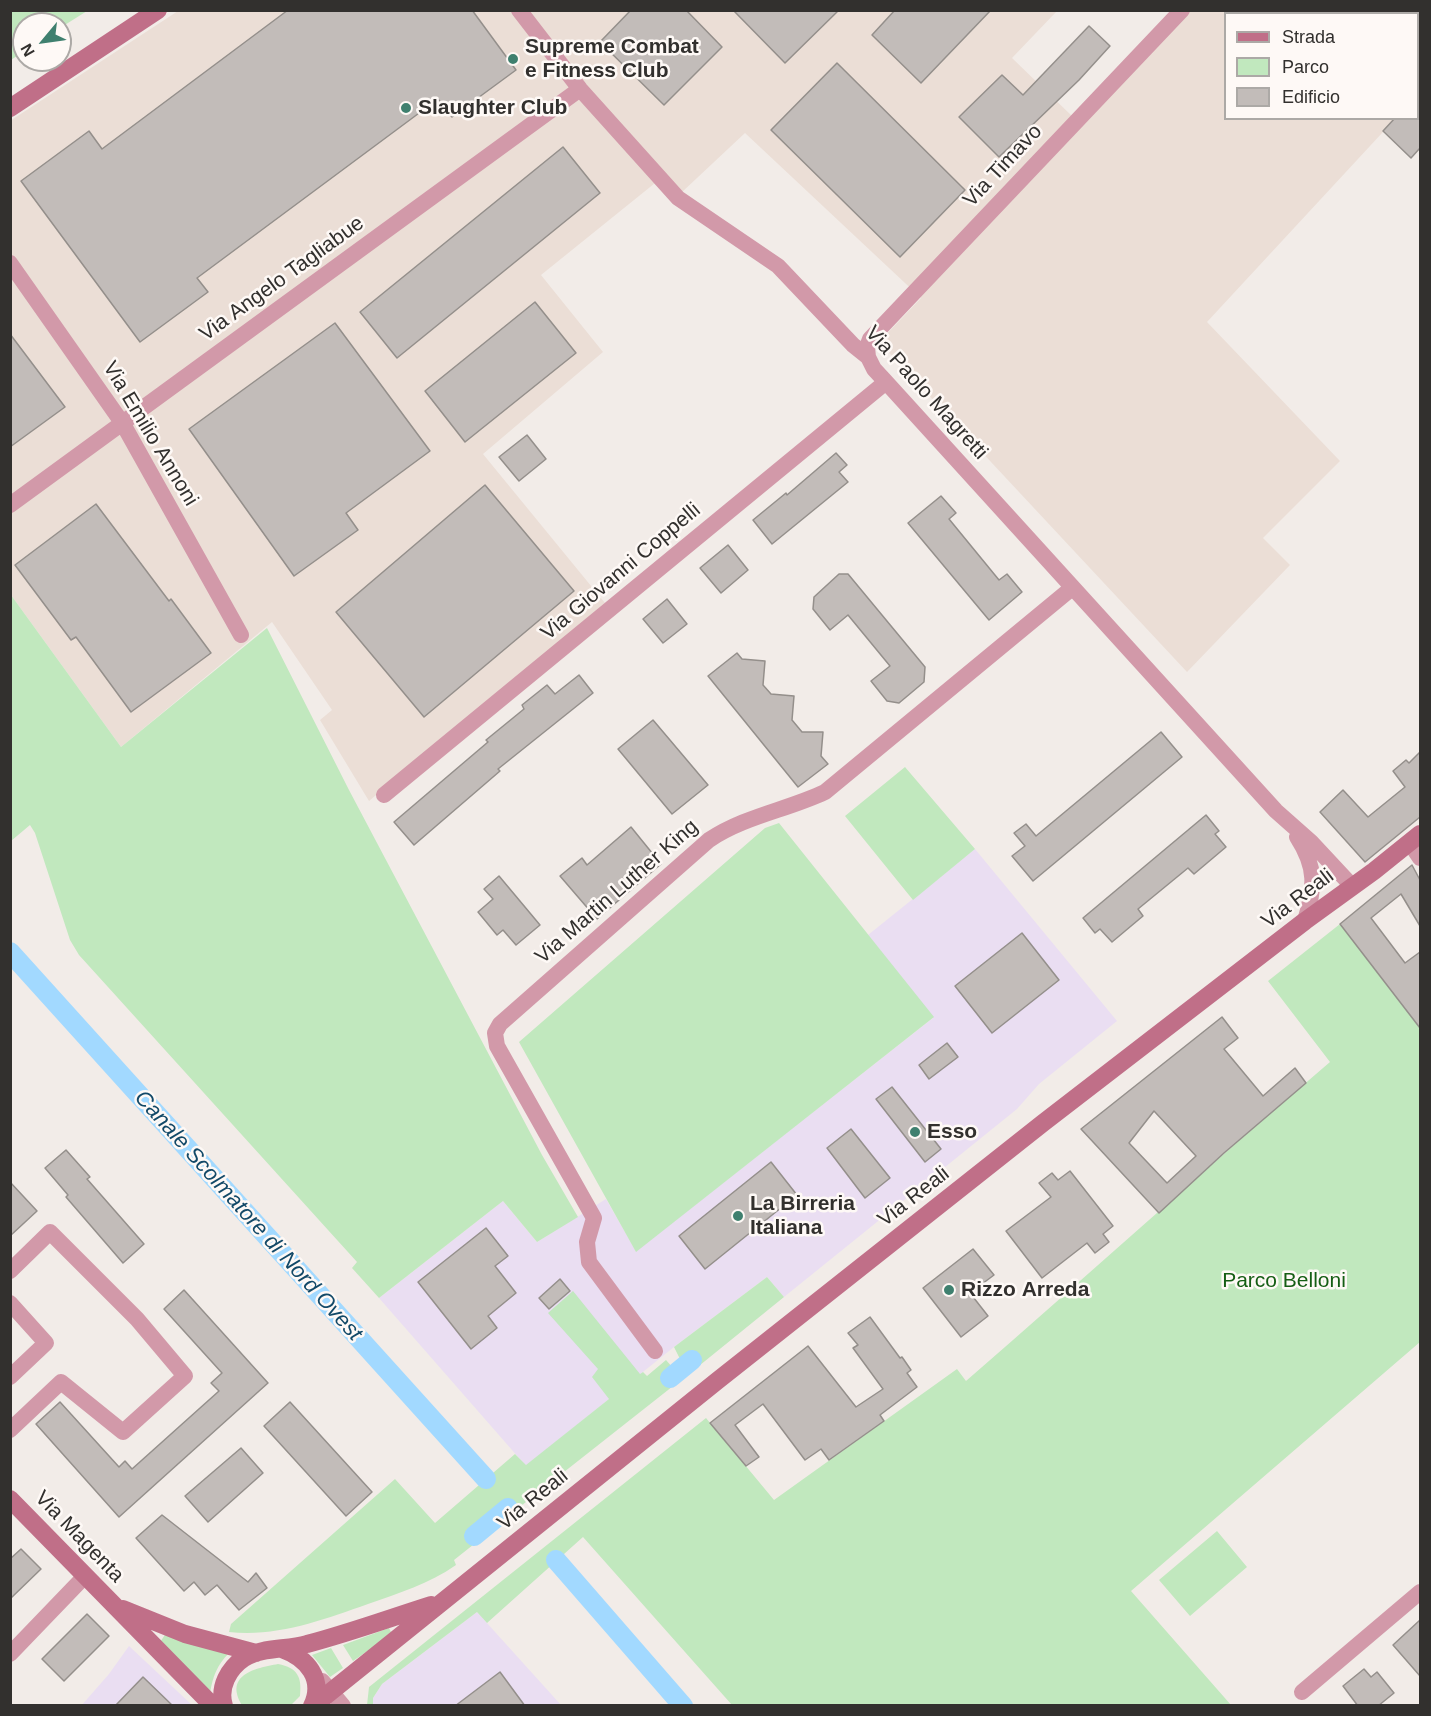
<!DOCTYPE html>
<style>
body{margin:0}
#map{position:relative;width:1431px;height:1716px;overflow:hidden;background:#f2ece8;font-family:Helvetica,sans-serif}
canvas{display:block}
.frame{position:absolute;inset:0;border:12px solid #32302e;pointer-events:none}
.legend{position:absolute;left:1224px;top:12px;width:195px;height:108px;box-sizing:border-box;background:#fef9f6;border:2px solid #aca9a6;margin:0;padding:8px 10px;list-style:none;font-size:18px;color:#32302e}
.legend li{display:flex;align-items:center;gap:12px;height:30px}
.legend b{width:30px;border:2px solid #aca9a6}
.north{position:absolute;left:12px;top:12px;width:60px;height:60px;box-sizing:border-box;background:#fef9f6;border:2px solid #aca9a6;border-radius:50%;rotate:241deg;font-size:16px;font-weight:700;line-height:24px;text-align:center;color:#32302e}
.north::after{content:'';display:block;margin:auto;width:21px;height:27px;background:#3f806f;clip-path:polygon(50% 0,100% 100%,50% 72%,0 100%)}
</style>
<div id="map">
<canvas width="1431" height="1716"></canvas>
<div class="frame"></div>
<ul class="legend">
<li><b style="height:8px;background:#c06f88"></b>Strada</li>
<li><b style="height:16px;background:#c1e8be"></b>Parco</li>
<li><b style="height:16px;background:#c2bcb9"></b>Edificio</li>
</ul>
<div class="north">N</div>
</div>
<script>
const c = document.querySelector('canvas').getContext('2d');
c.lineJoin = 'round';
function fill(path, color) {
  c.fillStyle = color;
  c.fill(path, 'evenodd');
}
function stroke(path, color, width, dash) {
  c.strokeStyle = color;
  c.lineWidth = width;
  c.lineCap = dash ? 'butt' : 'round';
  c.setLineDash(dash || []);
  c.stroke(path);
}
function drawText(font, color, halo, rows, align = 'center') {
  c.font = font + ' Helvetica,sans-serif';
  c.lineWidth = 5;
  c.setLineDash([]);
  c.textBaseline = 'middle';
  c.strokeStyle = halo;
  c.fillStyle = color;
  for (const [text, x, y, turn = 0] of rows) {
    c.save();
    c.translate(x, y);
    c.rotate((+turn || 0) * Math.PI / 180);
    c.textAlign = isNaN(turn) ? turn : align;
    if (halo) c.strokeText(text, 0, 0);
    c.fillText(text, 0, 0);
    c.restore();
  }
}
fill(new Path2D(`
 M 975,849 L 1117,1021 L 1039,1084 L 1017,1109 L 784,1297 L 767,1277 L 674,1347 L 526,1466 L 379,1298 L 503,1201 L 537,1242 L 606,1199 L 636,1251 L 933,1018 L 868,935 Z
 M 477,1612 L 561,1705 L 373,1706 L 373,1698 L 382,1684 Z
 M 129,1646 L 192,1705 L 81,1706 L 109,1674 Z`), '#eadef2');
fill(new Path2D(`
 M 1394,10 L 1396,13 L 1226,14 L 1226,118 L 1395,119 L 1207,322 L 1340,461 L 1263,538 L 1290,565 L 1187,672 L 879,342 L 921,298 L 745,133 L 681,193 L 665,175 L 541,275 L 603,352 L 483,454 L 605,603 L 369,801 L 320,720 L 332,710 L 272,622 L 121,747 L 11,595 L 10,121 L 178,11 L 1057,11 L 1012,58 L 1072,116 L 1172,11 Z`), '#ebded6');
fill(new Path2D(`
 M 11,10 L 87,10 L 87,11 L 60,28 L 60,24 L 24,24 L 24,51 L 11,60 Z
 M 11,595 L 121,747 L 267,628 L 349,790 L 542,1155 L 578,1217 L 537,1242 L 503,1201 L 379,1298 L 352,1268 L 357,1262 L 79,955 L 70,940 L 35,833 L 30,825 L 11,841 Z
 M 905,767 L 975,849 L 913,900 L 845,816 Z
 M 779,823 L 934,1017 L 636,1252 L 519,1042 L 765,828 Z
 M 1340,924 L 1420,1028 L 1420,1342 L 1131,1591 L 1231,1705 L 732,1705 L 583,1537 L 487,1623 L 477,1612 L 382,1684 L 373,1698 L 373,1705 L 367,1705 L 369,1687 L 706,1418 L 774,1500 L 957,1369 L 966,1381 C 1088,1275 1207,1167 1330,1062 L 1268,981 Z
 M 767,1277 L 784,1297 L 689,1374 L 686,1370 L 691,1366 L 692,1360 L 688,1358 L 681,1361 L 674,1347 Z
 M 573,1291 L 640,1374 L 643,1372 L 647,1376 L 666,1360 L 673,1368 L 668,1371 L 670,1378 L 675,1379 L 679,1376 L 682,1379 L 512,1513 L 505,1504 L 471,1531 L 478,1541 L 454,1560 L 456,1565 C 429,1584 399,1593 368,1604 C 322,1620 279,1637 229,1632 L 231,1624 L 395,1479 L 435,1523 L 515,1454 L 526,1465 L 609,1399 L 592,1377 L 598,1369 L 548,1313 Z
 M 1217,1531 L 1247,1567 L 1190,1616 L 1159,1580 Z
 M 389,1628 L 392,1634 L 353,1661 L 343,1645 Z
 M 166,1633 L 229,1653 C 217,1665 213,1676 210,1693 L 159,1644 Z
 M 331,1648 L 343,1668 L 330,1677 L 312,1655 Z
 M 278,1664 C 298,1668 302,1677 300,1696 L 290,1706 L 242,1705 C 224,1675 255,1668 278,1664 Z`), '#c1e8be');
stroke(new Path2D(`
 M 479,1525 L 483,1529`), '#a2d9ff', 6);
stroke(new Path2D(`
 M 10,952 L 486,1479
 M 670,1378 L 692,1360
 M 474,1536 L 508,1508
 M 556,1560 L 683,1706`), '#a2d9ff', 20);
const building = new Path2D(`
 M 288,10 L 472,10 L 516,70 L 452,117 L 438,99 L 197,278 L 208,292 L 140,342 L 21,181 L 89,131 L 102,149 Z
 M 631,10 L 686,10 L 722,47 L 664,105 L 600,42 Z
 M 733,10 L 839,10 L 785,63 Z
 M 895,10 L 991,10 L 921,83 L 872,35 Z
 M 1089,26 L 1110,46 L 1079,80 L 999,157 L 959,117 L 1002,75 L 1023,95 Z
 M 837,63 L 965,190 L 900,257 L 771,130 Z
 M 1395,118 L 1420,118 L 1420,148 L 1411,158 L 1383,131 Z
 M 563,147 L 600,193 L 397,358 L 360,312 Z
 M 535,302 L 576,353 L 465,442 L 425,391 Z
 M 335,323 L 430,451 L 346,513 L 358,530 L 294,576 L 189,429 Z
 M 10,334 L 65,407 L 10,447 Z
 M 527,435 L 546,459 L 519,481 L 499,457 Z
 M 836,453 L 847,465 L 839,472 L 848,482 L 772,544 L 753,520 L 786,493 L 787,495 Z
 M 485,485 L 574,591 L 424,717 L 336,612 Z
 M 941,496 L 956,513 L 949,519 L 999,580 L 1007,574 L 1022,592 L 989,620 L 908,523 Z
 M 96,504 L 169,601 L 171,599 L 211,653 L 131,712 L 76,637 L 71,640 L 15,565 Z
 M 728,545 L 748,570 L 721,593 L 700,568 Z
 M 839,574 L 848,574 L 925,667 L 924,682 L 899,703 L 887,701 L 871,681 L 890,666 L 848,615 L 830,630 L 813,609 L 814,597 Z
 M 667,599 L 687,624 L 663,643 L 643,619 Z
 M 737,653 L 742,659 L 765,661 L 763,685 L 771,694 L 794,696 L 792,720 L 802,732 L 823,732 L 821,756 L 828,764 L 798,787 L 708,676 Z
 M 579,675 L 593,693 L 498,769 L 500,771 L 414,845 L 394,822 L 488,742 L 486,740 L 524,709 L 522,705 L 547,685 L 555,694 Z
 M 653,720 L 708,785 L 672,814 L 618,749 Z
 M 1161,732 L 1182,757 L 1033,881 L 1012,856 L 1025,846 L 1014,833 L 1026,824 L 1036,836 Z
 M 1420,752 L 1420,817 L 1365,862 L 1320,812 L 1343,790 L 1368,817 L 1405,787 L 1393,771 L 1406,760 L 1409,763 Z
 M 1206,815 L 1219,831 L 1215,834 L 1226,847 L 1194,874 L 1188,868 L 1138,909 L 1143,916 L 1112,942 L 1100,929 L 1095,933 L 1083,918 Z
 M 631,827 L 661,864 L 597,919 L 560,876 L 582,858 L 587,865 Z
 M 1412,865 L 1420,880 L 1420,926 L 1401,894 L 1371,918 L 1405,963 L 1420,952 L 1420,1028 L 1340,924 Z
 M 499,876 L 540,925 L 516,945 L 503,930 L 497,935 L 478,912 L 493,899 L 484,889 Z
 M 1022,933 L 1059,980 L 992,1033 L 955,986 Z
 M 1222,1017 L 1238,1038 L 1224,1049 L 1263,1096 L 1295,1068 L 1306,1083 L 1224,1153 L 1159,1213 L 1081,1129 ZM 1154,1111 L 1196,1156 L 1167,1183 L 1129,1143 Z
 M 947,1043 L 958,1057 L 929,1079 L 919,1065 Z
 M 892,1087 L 941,1149 L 925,1162 L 876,1099 Z
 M 851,1129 L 890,1178 L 865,1198 L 827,1148 Z
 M 66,1150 L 90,1177 L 87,1179 L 144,1244 L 123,1263 L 66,1197 L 68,1195 L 45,1168 Z
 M 771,1162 L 797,1195 L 705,1269 L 679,1236 Z
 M 1070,1171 L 1113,1226 L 1103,1234 L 1109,1242 L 1095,1253 L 1087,1243 L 1042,1278 L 1006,1231 L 1051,1197 L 1039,1183 L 1052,1173 L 1058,1180 Z
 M 10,1182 L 37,1211 L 10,1236 Z
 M 486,1228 L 508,1256 L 495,1266 L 516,1293 L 488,1316 L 497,1328 L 471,1349 L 418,1282 Z
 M 973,1249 L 994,1275 L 970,1293 L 988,1316 L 961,1337 L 923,1288 Z
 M 560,1279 L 570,1291 L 549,1309 L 539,1298 Z
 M 184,1290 L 268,1383 L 119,1517 L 36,1424 L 60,1402 L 119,1467 L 125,1461 L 132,1469 L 219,1391 L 211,1383 L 222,1373 L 164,1309 Z
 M 870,1317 L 900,1358 L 902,1357 L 911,1370 L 907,1373 L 917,1387 L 880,1415 L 884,1421 L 829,1460 L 821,1449 L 805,1460 L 763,1404 L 735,1425 L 759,1457 L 746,1466 L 710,1423 L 808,1346 L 856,1407 L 883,1389 L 853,1348 L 858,1345 L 848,1333 Z
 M 290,1402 L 372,1492 L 346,1516 L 264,1426 Z
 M 241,1448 L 263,1473 L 208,1522 L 185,1496 Z
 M 162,1515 L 248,1582 L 256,1573 L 267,1588 L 239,1610 L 217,1585 L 205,1595 L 194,1582 L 184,1591 L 136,1538 Z
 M 21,1549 L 41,1569 L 10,1599 L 10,1559 Z
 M 87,1614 L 109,1636 L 64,1681 L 42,1659 Z
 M 1420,1620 L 1420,1676 L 1393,1645 Z
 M 1364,1669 L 1371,1677 L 1377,1672 L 1394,1693 L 1378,1706 L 1358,1706 L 1343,1686 Z
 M 500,1672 L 525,1706 L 455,1706 Z
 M 143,1677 L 173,1706 L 115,1706 Z`);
fill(building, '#c2bcb9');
stroke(building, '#948f8b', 1.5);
stroke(new Path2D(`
 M 519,10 L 580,89 L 678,198 L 778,266 L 853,345 L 868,357 L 874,369 L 886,382 L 1276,811 L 1311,842 L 1352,886
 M 1385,10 L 1386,14
 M 1418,60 L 1420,56
 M 1418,81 L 1420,85
 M 10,263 L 123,424 L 241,635
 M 868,357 L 867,347 L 870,339 L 1182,10
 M 10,505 L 580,89
 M 384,795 L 886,382
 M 1297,837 C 1317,868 1315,887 1305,921
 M 1410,843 L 1420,858
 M 10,1271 L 50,1232 L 137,1319 L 185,1376 L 123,1432 L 61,1382 L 10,1430
 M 10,1303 L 46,1343 L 10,1377
 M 655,1351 L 589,1262 L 587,1242 L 594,1218 L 497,1046 L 495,1033 L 500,1024 L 709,840 C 745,816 787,810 825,792 L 1072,588
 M 10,1654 L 85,1576
 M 322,1681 L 343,1706
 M 1302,1692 L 1420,1592`), '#d299a9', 16);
stroke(new Path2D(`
 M 10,108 L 158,10
 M 10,1499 L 209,1702 L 216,1706
 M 123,1609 L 185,1634 L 256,1653
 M 282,1649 C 307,1658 325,1679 312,1706
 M 224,1706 C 218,1687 229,1668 244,1658 C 262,1647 287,1650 307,1644 C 349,1633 390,1618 431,1605
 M 313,1706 L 717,1381 L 1043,1123 L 1305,921 L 1374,871 L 1420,834`), '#c06f88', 18);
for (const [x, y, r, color] of [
 [513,59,6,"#3f806f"],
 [406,108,6,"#3f806f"],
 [915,1132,6,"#3f806f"],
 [738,1216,6,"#3f806f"],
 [949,1290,6,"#3f806f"]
]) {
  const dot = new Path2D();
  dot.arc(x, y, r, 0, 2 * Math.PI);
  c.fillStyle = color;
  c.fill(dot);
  stroke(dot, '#fef9f6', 2);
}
drawText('bold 21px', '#32302e', '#fef9f6', [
 ["Supreme Combat",525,47],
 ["e Fitness Club",525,71],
 ["Slaughter Club",418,108],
 ["Esso",927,1132],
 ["La Birreria",750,1204],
 ["Italiana",750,1228],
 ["Rizzo Arreda",961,1290]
], 'left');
drawText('21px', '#32302e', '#fef9f6', [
 ["Via Timavo",1003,166,-47],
 ["Via Angelo Tagliabue",282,279,-36],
 ["Via Paolo Magretti",926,393,48],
 ["Via Emilio Annoni",150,434,59],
 ["Via Giovanni Coppelli",621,572,-40],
 ["Via Martin Luther King",617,892,-41],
 ["Via Reali",1298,899,-37],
 ["Via Reali",914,1197,-38],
 ["Via Reali",533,1500,-39],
 ["Via Magenta",79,1537,46]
]);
drawText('21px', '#155e14', '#fef9f6', [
 ["Parco Belloni",1284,1281]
]);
drawText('italic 22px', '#124968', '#fef9f6', [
 ["Canale Scolmatore di Nord Ovest",248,1216,48]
]);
</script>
